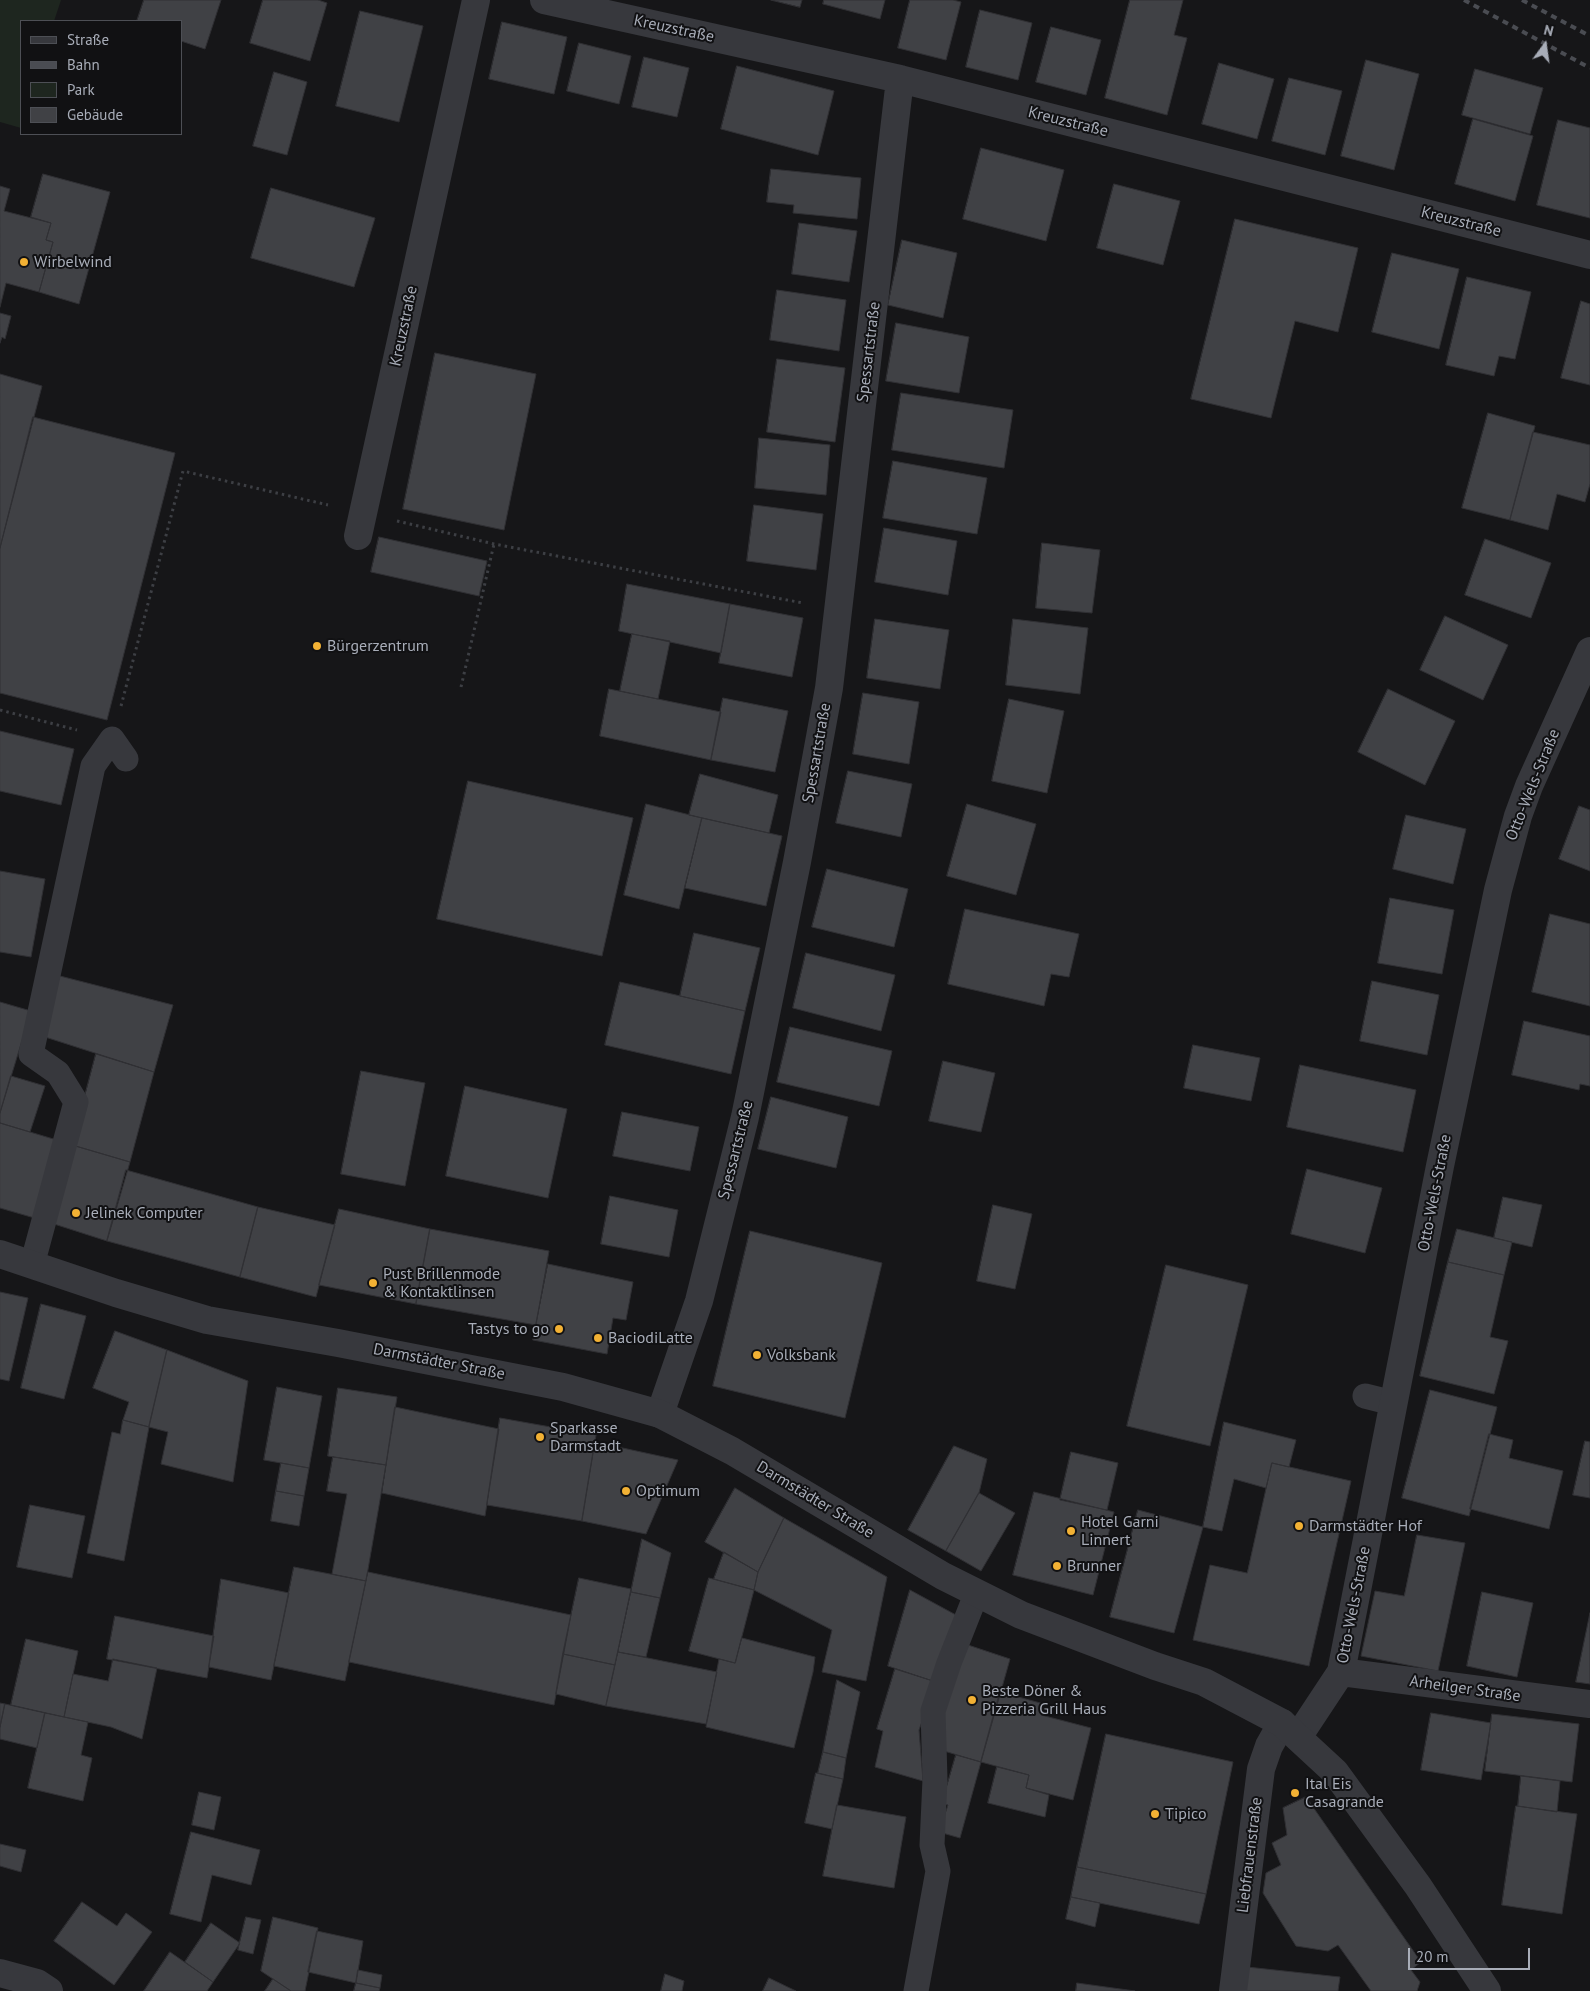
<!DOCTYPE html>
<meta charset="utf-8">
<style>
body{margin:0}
#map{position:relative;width:1590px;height:1991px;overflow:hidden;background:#161618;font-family:"PT Sans",sans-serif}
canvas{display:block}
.legend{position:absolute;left:20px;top:20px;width:162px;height:115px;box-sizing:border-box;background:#111113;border:1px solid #4d4f55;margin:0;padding:6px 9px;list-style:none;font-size:15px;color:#a8adb8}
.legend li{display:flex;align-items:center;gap:10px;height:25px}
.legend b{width:25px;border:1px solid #4d4f55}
.north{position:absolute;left:1520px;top:20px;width:50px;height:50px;-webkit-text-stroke:4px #111113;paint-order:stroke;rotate:14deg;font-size:14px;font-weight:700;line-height:20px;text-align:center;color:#a8adb8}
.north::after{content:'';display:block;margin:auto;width:18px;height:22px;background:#a8adb8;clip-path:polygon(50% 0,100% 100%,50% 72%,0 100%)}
.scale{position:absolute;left:1408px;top:1948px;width:122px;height:22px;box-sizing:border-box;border:2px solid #a8adb8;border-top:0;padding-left:6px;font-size:15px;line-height:18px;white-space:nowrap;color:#a8adb8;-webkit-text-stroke:4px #111113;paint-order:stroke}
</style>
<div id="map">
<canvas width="1590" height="1991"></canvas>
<ul class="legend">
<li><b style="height:6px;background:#37383d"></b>Straße</li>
<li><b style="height:6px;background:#4a4c52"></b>Bahn</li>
<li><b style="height:14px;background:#1e261f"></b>Park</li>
<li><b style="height:14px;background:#404145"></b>Gebäude</li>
</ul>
<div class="north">N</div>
<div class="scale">20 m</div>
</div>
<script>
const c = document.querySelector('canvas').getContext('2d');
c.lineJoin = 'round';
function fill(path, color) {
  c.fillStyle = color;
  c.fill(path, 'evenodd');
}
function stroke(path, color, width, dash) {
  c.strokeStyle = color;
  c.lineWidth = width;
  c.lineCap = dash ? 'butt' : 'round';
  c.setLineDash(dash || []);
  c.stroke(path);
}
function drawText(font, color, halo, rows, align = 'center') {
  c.font = font + ' "PT Sans",sans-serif';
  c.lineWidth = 4;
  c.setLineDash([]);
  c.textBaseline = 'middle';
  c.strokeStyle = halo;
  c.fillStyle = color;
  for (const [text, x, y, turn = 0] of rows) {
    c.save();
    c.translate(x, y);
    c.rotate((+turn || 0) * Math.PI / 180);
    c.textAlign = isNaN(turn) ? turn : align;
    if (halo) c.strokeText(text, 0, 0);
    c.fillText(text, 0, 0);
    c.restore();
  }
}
fill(new Path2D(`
 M 0,0 L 61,0 L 54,21 L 21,21 L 21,128 L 0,122 Z`), '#1e261f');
const building = new Path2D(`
 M 144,0 L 221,0 L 205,49 L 181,41 L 181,21 L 137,21 Z
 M 263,0 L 318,0 L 327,3 L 310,61 L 250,43 Z
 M 771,0 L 802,0 L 800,7 Z
 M 824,0 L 885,0 L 880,19 L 823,4 Z
 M 910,0 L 953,0 L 961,2 L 946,60 L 898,48 Z
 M 1130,0 L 1183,0 L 1174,35 L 1187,38 L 1167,115 L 1105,98 Z
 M 980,10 L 1032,23 L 1018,80 L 966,67 Z
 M 360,11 L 423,26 L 399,122 L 336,106 Z
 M 502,22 L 567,37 L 554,94 L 489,79 Z
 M 1051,27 L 1101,40 L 1086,95 L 1036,82 Z
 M 579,43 L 631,56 L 619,104 L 567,91 Z
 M 644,57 L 689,68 L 677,117 L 632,107 Z
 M 1366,60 L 1419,74 L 1394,170 L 1341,156 Z
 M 1219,63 L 1274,79 L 1257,139 L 1202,124 Z
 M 737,66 L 834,91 L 818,155 L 721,129 Z
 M 1475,69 L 1543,88 L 1530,134 L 1462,115 Z
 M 274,72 L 307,82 L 287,155 L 253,146 Z
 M 1289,78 L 1342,91 L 1325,155 L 1272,141 Z
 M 1473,119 L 1533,136 L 1515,201 L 1455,184 Z
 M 1558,120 L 1590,128 L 1590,218 L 1537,205 Z
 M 981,148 L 1064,170 L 1046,241 L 963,219 Z
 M 771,169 L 861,178 L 857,219 L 793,213 L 794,205 L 767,202 Z
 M 43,174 L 110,192 L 79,304 L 39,292 L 53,242 L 46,240 L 51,223 L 31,217 Z
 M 1114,184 L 1180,201 L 1163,265 L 1097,248 Z
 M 0,186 L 10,189 L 4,211 L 51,223 L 46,240 L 53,242 L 39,292 L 6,283 L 0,307 Z
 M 271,188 L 375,218 L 354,287 L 251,258 Z
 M 1235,219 L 1358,248 L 1338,332 L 1295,321 L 1271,418 L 1191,399 Z
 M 799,223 L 857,231 L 849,282 L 792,274 Z
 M 902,240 L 957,253 L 943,318 L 888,305 Z
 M 1392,253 L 1459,269 L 1439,349 L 1372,332 Z
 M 1467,277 L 1531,292 L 1515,359 L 1499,356 L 1494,376 L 1446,365 Z
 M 777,290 L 846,300 L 839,351 L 770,340 Z
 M 1581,301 L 1590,304 L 1590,385 L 1561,378 Z
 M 0,313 L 11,316 L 5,339 L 2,337 L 0,343 Z
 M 896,323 L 969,337 L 959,393 L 886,381 Z
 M 435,353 L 536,374 L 504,530 L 403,509 Z
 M 777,359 L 845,368 L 835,442 L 767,432 Z
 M 0,374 L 42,386 L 0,548 Z
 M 901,393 L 1013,410 L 1004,468 L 892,450 Z
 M 1488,413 L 1535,426 L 1510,520 L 1462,508 Z
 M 33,417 L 175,453 L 107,720 L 0,693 L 0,548 Z
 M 1533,432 L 1590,445 L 1590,484 L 1585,502 L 1557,494 L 1548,530 L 1510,520 Z
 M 759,438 L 830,445 L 826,495 L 755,488 Z
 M 893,461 L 987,478 L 977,534 L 883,518 Z
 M 754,505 L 823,514 L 816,570 L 747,561 Z
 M 884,528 L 957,541 L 948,595 L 875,582 Z
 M 379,537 L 487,561 L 479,596 L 371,572 Z
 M 1485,539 L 1551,563 L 1531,618 L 1465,595 Z
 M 1042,543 L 1100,550 L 1092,613 L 1036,608 Z
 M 627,584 L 730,604 L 721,653 L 619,631 Z
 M 730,604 L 803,618 L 792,677 L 719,663 Z
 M 1445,616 L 1508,645 L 1483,700 L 1420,670 Z
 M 875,619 L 949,630 L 940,689 L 867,678 Z
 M 1013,619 L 1088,628 L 1080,694 L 1006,685 Z
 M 632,634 L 670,641 L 658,699 L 620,691 Z
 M 609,689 L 721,712 L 711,760 L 600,736 Z
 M 1388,689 L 1455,721 L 1425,785 L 1358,752 Z
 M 863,693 L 919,702 L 909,764 L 853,754 Z
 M 723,698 L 788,711 L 775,772 L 711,760 Z
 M 1009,699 L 1064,711 L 1047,793 L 992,781 Z
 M 0,731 L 74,749 L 61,805 L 0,791 Z
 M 848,771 L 912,784 L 901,837 L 836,823 Z
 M 700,774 L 778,795 L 769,833 L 689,815 Z
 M 468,781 L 633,818 L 602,956 L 437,919 Z
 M 646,804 L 702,818 L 679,909 L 624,895 Z
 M 967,804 L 1036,824 L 1016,895 L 947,876 Z
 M 1579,806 L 1590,810 L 1590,871 L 1559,859 Z
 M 1406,815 L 1466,829 L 1453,884 L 1393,869 Z
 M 702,818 L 782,836 L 766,906 L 685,888 Z
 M 827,869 L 908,889 L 894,947 L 812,927 Z
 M 0,871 L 45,879 L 31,957 L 0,952 Z
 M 1390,898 L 1454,910 L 1442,974 L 1378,963 Z
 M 965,909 L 1079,934 L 1069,977 L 1051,974 L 1044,1006 L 948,984 Z
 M 1550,914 L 1590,924 L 1590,1006 L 1532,992 Z
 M 694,933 L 760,948 L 745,1011 L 680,996 Z
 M 806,953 L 895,975 L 881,1031 L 793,1008 Z
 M 56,975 L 173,1005 L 154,1072 L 42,1036 Z
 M 1372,981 L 1439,995 L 1427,1055 L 1360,1041 Z
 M 620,982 L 745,1011 L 731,1074 L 605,1045 Z
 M 0,1002 L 31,1011 L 0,1113 Z
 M 1524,1021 L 1590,1036 L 1590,1086 L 1580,1084 L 1579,1090 L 1512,1075 Z
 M 790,1027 L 892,1051 L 879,1106 L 777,1082 Z
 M 1193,1045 L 1260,1058 L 1251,1101 L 1184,1088 Z
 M 96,1054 L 154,1072 L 130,1162 L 72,1145 Z
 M 943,1061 L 995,1073 L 981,1132 L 929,1121 Z
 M 1300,1065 L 1416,1090 L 1403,1152 L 1287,1127 Z
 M 361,1071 L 425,1083 L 405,1186 L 341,1174 Z
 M 11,1076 L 45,1086 L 30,1132 L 0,1123 L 0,1113 Z
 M 465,1086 L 567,1109 L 548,1198 L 446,1176 Z
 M 771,1097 L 848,1117 L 836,1168 L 758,1149 Z
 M 622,1112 L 699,1127 L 690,1171 L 613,1156 Z
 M 0,1123 L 60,1141 L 38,1219 L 0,1208 Z
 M 72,1145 L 130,1162 L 107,1241 L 51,1223 Z
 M 1307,1169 L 1382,1188 L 1365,1253 L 1291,1234 Z
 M 126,1170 L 258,1207 L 240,1277 L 107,1241 Z
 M 610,1196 L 678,1210 L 669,1257 L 601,1244 Z
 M 1503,1197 L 1542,1205 L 1532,1247 L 1494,1238 Z
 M 993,1205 L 1032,1214 L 1015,1289 L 977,1281 Z
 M 258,1207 L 335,1225 L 316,1297 L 240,1277 Z
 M 339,1209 L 430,1229 L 416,1304 L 319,1285 Z
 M 430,1229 L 549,1251 L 536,1325 L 416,1304 Z
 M 1457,1229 L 1512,1242 L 1504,1275 L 1448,1262 Z
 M 750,1231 L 882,1263 L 845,1418 L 713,1386 Z
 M 1448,1262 L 1504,1275 L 1490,1337 L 1508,1341 L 1494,1394 L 1420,1376 Z
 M 548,1264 L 633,1282 L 626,1320 L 613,1318 L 607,1354 L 533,1340 Z
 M 1166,1265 L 1248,1285 L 1210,1446 L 1127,1426 Z
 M 0,1292 L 28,1298 L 9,1381 L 0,1379 Z
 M 41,1304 L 86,1316 L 64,1399 L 21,1388 Z
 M 115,1331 L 167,1350 L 149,1427 L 123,1420 L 129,1402 L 93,1388 Z
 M 167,1350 L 248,1381 L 233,1482 L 161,1464 L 168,1432 L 149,1427 Z
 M 277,1387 L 322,1396 L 309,1468 L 264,1460 Z
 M 338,1388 L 397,1397 L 386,1465 L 328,1456 Z
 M 1430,1390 L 1497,1407 L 1469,1516 L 1402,1498 Z
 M 395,1407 L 499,1429 L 485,1516 L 382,1493 Z
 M 500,1418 L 596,1435 L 582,1521 L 487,1505 Z
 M 123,1420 L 149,1427 L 124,1561 L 87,1553 L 112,1432 L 120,1434 Z
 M 1224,1422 L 1296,1440 L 1289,1467 L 1272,1463 L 1266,1488 L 1234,1479 L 1222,1531 L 1203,1527 Z
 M 1489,1434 L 1513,1440 L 1509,1458 L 1563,1471 L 1549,1529 L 1470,1509 Z
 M 1585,1441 L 1590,1442 L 1590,1498 L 1573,1495 Z
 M 595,1442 L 678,1460 L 646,1534 L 582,1521 Z
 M 954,1446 L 987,1459 L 979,1493 L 946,1551 L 908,1530 Z
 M 1071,1452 L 1118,1463 L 1107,1510 L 1060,1500 Z
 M 333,1457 L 386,1465 L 366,1581 L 332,1574 L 347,1494 L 327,1491 Z
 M 281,1463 L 309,1468 L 304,1496 L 276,1491 Z
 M 1272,1463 L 1351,1481 L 1309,1666 L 1193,1640 L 1210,1565 L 1247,1573 Z
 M 735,1488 L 784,1518 L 758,1572 L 705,1542 Z
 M 276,1491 L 304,1496 L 299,1526 L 271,1521 Z
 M 1034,1492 L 1114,1512 L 1093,1595 L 1013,1575 Z
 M 979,1493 L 1015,1513 L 981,1571 L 946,1551 Z
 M 30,1505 L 85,1516 L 72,1578 L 17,1567 Z
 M 1138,1510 L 1203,1527 L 1174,1633 L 1110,1617 Z
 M 784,1518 L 887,1577 L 866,1681 L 822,1672 L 832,1630 L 754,1590 L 758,1572 Z
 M 1417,1535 L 1465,1543 L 1438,1671 L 1361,1656 L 1375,1591 L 1404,1596 Z
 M 642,1539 L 671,1553 L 660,1598 L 631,1592 Z
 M 724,1552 L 758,1572 L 754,1590 L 714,1579 Z
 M 294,1567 L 366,1581 L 345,1681 L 274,1666 Z
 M 368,1572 L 571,1615 L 554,1705 L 349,1662 Z
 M 579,1578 L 631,1589 L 615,1665 L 563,1654 Z
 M 709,1578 L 754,1590 L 735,1663 L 689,1651 Z
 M 221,1579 L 289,1593 L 271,1680 L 209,1667 Z
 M 910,1590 L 956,1615 L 936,1682 L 888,1666 Z
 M 631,1592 L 660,1598 L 646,1657 L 618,1652 Z
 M 1482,1592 L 1533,1603 L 1517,1677 L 1467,1666 Z
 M 1590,1613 L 1590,1684 L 1576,1682 Z
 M 115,1616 L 214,1636 L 207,1678 L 107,1659 Z
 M 742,1638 L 815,1657 L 813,1672 L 794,1748 L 706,1727 L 719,1659 L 735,1663 Z
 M 26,1639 L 78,1651 L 64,1717 L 11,1705 Z
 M 965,1644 L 1010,1659 L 981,1762 L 944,1751 L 944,1709 Z
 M 618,1652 L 717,1672 L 706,1724 L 606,1706 Z
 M 563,1654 L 615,1665 L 606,1706 L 556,1694 Z
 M 113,1659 L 157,1668 L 142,1739 L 111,1727 L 64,1717 L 73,1674 L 108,1681 Z
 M 895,1669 L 936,1682 L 919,1730 L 923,1781 L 875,1767 L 883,1731 L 877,1729 Z
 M 837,1680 L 860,1692 L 846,1758 L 823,1752 Z
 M 1000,1692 L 1044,1704 L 1041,1715 L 1091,1728 L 1073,1800 L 1026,1788 L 1029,1775 L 981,1762 Z
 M 0,1703 L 5,1704 L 0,1727 Z
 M 5,1704 L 45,1713 L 37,1748 L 0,1739 L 0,1727 Z
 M 45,1713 L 88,1722 L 81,1755 L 92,1758 L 83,1801 L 28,1788 Z
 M 1431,1713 L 1491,1723 L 1481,1780 L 1421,1770 Z
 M 1492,1714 L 1579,1724 L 1572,1782 L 1485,1771 Z
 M 1106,1734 L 1233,1762 L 1206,1894 L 1077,1867 Z
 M 823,1752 L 846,1758 L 843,1779 L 818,1773 Z
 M 956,1755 L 981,1762 L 960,1838 L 939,1832 L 948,1805 L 942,1803 Z
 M 997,1767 L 1029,1775 L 1026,1788 L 1049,1795 L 1045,1817 L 988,1803 Z
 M 816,1773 L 843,1779 L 832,1829 L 805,1823 Z
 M 1521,1776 L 1560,1781 L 1557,1812 L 1518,1806 Z
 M 199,1792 L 221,1797 L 214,1830 L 192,1825 Z
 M 1306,1797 L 1421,1962 L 1411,1970 L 1420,1982 L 1417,1991 L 1371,1991 L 1338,1945 L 1328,1951 L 1296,1946 L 1263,1893 L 1266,1873 L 1281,1865 L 1272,1843 L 1287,1835 L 1283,1808 Z
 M 837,1805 L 906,1817 L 894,1888 L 823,1876 Z
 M 1516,1806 L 1577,1814 L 1562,1914 L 1502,1905 Z
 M 191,1832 L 260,1850 L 251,1885 L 212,1875 L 201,1922 L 170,1914 Z
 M 0,1844 L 26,1850 L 21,1872 L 0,1866 Z
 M 1077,1867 L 1206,1894 L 1199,1924 L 1071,1897 Z
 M 1071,1897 L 1100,1903 L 1095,1927 L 1066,1919 Z
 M 82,1902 L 117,1926 L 126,1913 L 152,1932 L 114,1985 L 54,1941 Z
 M 246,1917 L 261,1920 L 253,1954 L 238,1950 Z
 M 273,1917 L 318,1928 L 305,1991 L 291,1991 L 261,1971 Z
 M 211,1923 L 240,1943 L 213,1982 L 185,1962 Z
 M 317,1931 L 363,1941 L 356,1983 L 308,1972 Z
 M 170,1952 L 213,1982 L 207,1991 L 144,1991 Z
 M 1247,1967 L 1340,1977 L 1338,1991 L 1245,1991 Z
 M 358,1970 L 382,1975 L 380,1988 L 356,1983 Z
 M 665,1974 L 684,1981 L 682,1991 L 661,1991 Z
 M 769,1978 L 796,1991 L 763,1991 Z
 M 273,1979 L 291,1991 L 265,1991 Z
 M 356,1983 L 380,1988 L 379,1991 L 354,1991 Z
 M 1077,1983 L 1135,1991 L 1076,1991 Z`);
fill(building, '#404145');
stroke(building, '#303034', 1);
stroke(new Path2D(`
 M 397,521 L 494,544 L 803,603
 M 461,687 L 494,544
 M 121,706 L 183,471 L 328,505
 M 0,710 L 77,730`), '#3d3f44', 3, [2.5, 4]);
stroke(new Path2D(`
 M 32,1265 L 76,1102 L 58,1073 L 31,1054 L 93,766 L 112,739 L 126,759
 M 1365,1396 L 1393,1403
 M 916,1991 L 938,1871 L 932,1845 L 935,1779 L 933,1711 L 949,1663 L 977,1592`), '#37383d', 25);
stroke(new Path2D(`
 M 544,0 L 900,79 L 1590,255
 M 358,536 L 476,0
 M 660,1414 L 699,1301 L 745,1117 L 797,862 L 829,688 L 900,79
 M 1341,1672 L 1590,1704
 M 1298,1737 L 1341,1672 L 1440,1166 L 1498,890 L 1518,816 L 1529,786 L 1590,651
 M 0,1973 L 37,1983 L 49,1991
 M 1233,1991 L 1261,1769 L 1269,1746 L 1282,1723`), '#37383d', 28);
stroke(new Path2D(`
 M 0,1254 L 116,1293 L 207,1320 L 338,1343 L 563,1387 L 660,1414 L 732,1451 L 943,1576 L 1021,1615 L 1155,1666 L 1204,1682 L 1282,1723 L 1335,1772 L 1418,1886 L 1487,1991`), '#37383d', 28);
stroke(new Path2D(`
 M 1464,0 L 1590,68
 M 1522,0 L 1590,36`), '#4a4c52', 4, [6, 5]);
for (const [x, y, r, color] of [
 [24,262,5,"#f2b134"],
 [317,646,5,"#f2b134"],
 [76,1213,5,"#f2b134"],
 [373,1283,5,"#f2b134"],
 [559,1329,5,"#f2b134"],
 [598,1338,5,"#f2b134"],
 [757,1355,5,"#f2b134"],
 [540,1437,5,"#f2b134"],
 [626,1491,5,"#f2b134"],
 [1299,1526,5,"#f2b134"],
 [1071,1531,5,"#f2b134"],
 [1057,1566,5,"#f2b134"],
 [972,1700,5,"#f2b134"],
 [1295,1793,5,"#f2b134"],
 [1155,1814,5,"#f2b134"]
]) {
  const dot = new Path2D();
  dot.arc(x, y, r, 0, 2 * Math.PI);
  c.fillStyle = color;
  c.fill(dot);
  stroke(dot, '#111113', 2);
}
drawText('16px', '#a8adb8', '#111113', [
 ["Kreuzstraße",674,29,12],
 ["Kreuzstraße",1068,122,14],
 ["Kreuzstraße",1461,222,14],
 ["Kreuzstraße",404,326,-78],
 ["Spessartstraße",869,352,-83],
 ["Spessartstraße",817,753,-80],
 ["Otto-Wels-Straße",1533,785,-68],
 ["Spessartstraße",736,1150,-76],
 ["Otto-Wels-Straße",1435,1193,-79],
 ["Darmstädter Straße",439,1362,11],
 ["Darmstädter Straße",815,1500,31],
 ["Otto-Wels-Straße",1354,1605,-79],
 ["Arheilger Straße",1465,1689,8],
 ["Liebfrauenstraße",1250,1855,-83]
]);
drawText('16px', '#a8adb8', '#111113', [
 ["Wirbelwind",34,262],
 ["Bürgerzentrum",327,646],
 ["Jelinek Computer",86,1213],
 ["Pust Brillenmode",383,1274],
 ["& Kontaktlinsen",383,1292],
 ["Tastys to go",549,1329,"right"],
 ["BaciodiLatte",608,1338],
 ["Volksbank",767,1355],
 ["Sparkasse",550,1428],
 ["Darmstadt",550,1446],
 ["Optimum",636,1491],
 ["Hotel Garni",1081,1522],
 ["Linnert",1081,1540],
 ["Darmstädter Hof",1309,1526],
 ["Brunner",1067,1566],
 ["Beste Döner &",982,1691],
 ["Pizzeria Grill Haus",982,1709],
 ["Ital Eis",1305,1784],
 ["Casagrande",1305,1802],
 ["Tipico",1165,1814]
], 'left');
</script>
